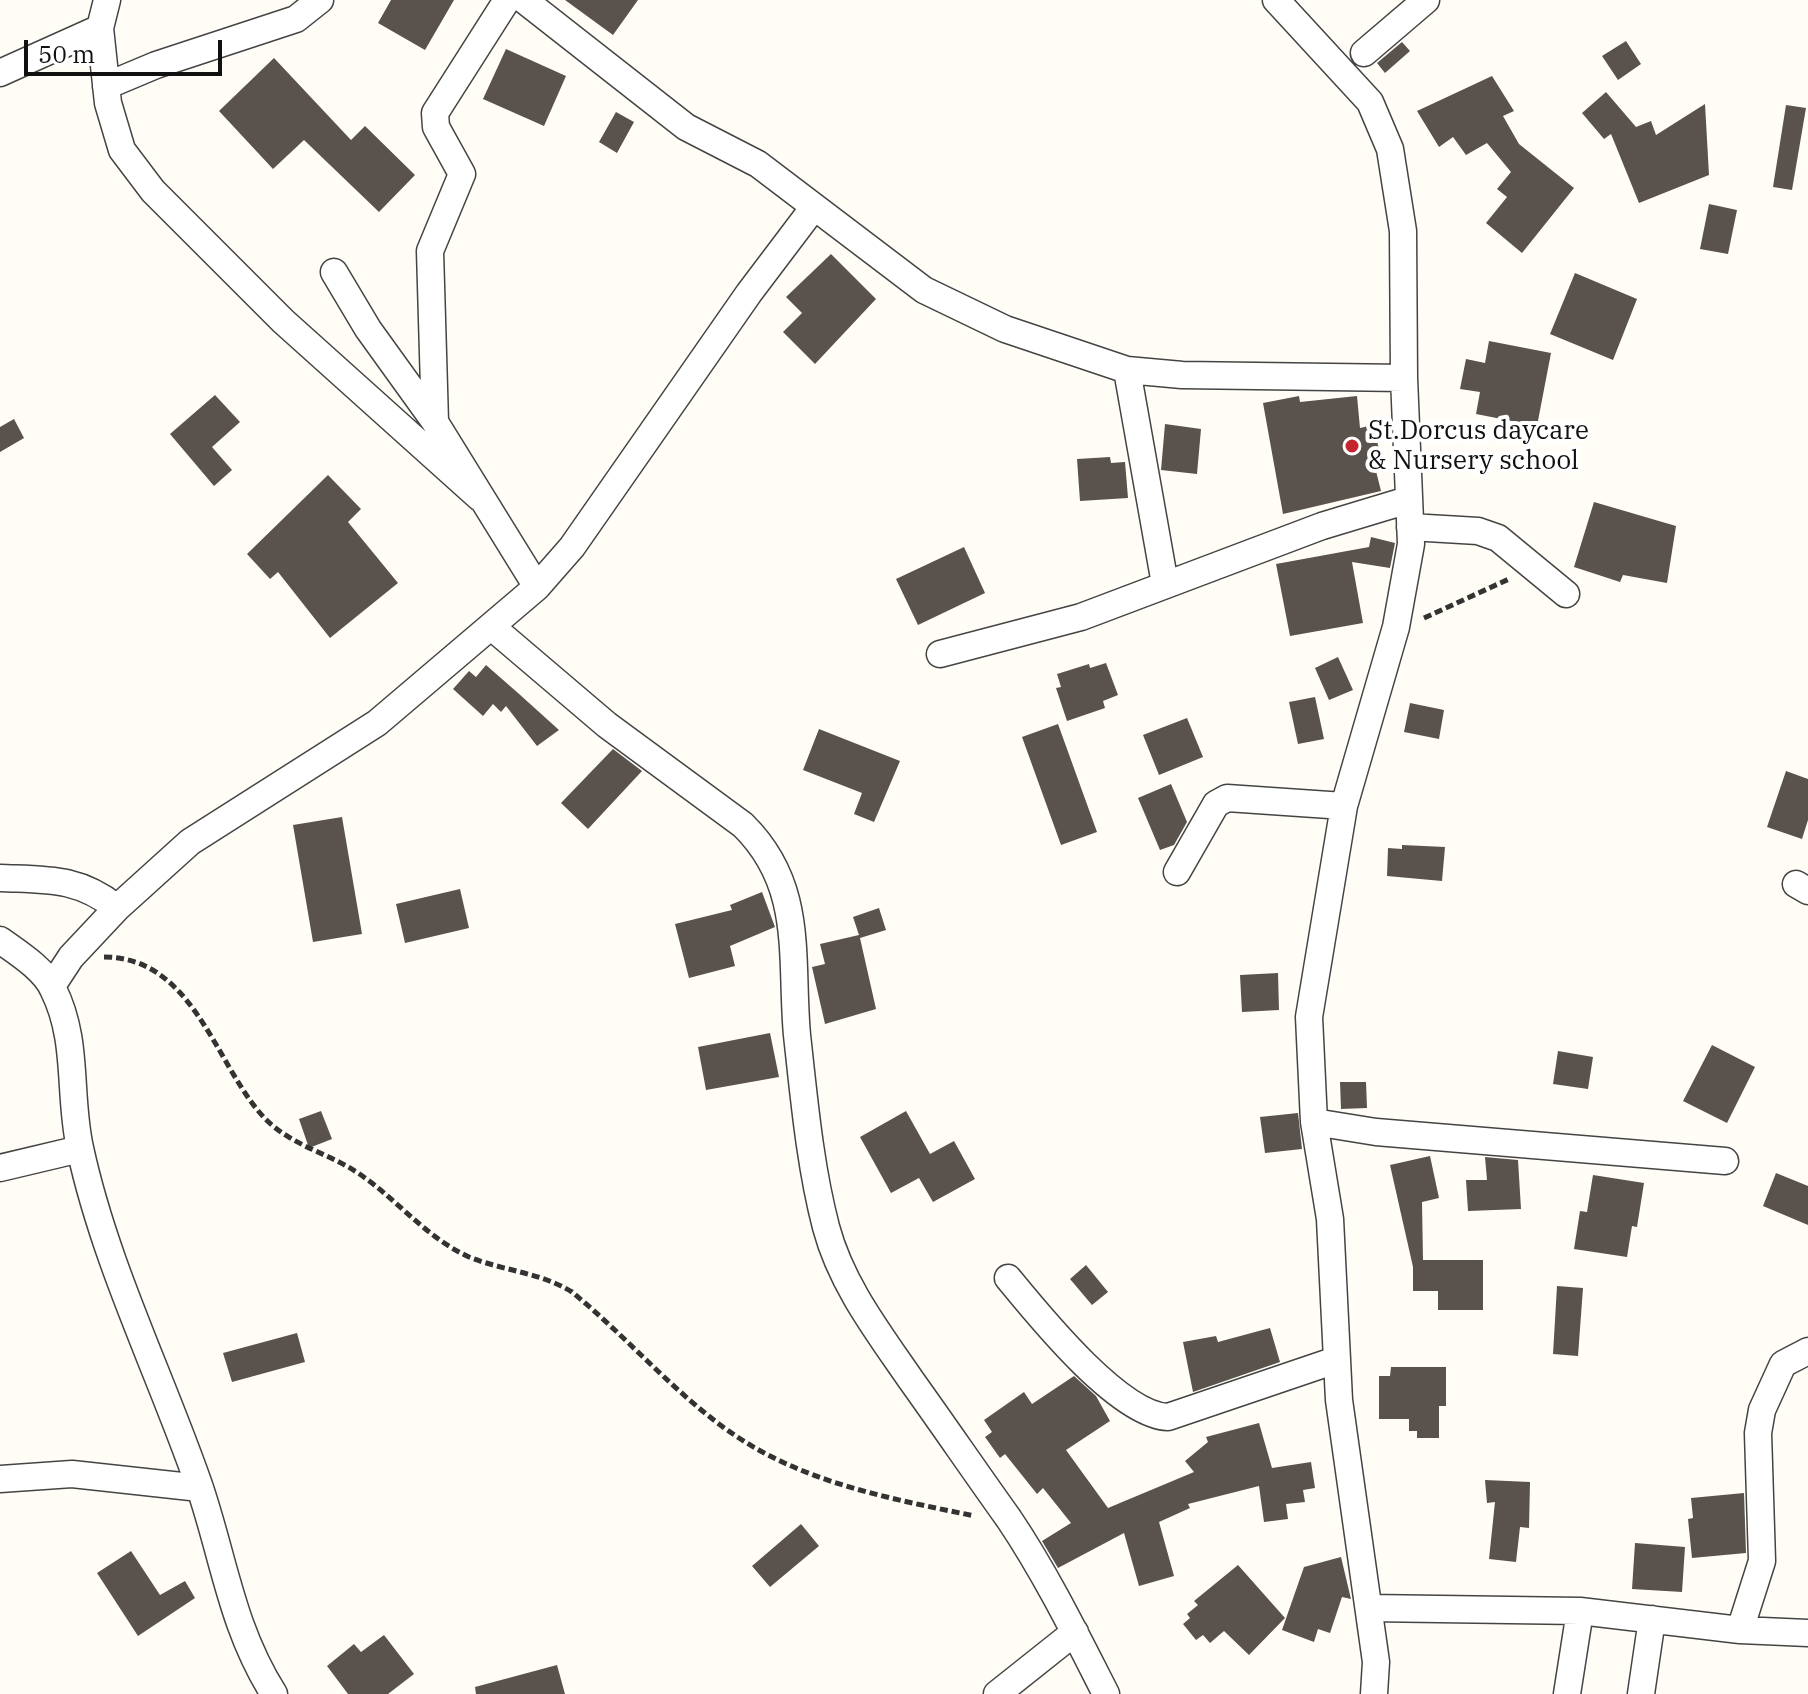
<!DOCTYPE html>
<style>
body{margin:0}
#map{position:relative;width:1808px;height:1694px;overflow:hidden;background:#fffdf5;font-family:"IBM Plex Serif",serif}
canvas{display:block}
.scale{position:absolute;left:24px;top:40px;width:198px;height:36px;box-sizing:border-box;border:4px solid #111;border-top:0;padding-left:10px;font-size:24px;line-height:28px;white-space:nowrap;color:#111;-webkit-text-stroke:6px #fff;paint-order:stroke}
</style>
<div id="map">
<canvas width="1808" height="1694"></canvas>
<div class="scale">50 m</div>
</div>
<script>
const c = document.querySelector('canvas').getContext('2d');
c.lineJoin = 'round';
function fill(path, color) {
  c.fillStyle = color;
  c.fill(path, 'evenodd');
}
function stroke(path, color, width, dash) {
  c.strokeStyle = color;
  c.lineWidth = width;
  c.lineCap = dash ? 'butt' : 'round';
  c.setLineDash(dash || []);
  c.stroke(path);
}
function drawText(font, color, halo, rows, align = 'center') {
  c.font = font + ' "IBM Plex Serif",serif';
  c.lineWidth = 8;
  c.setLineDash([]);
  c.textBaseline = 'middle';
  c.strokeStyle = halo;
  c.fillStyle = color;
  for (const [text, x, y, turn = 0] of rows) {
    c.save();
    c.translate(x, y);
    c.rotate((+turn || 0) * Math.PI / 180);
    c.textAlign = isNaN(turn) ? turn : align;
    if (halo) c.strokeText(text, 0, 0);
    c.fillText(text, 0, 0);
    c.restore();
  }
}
fill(new Path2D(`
 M 391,0 L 454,0 L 425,50 L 378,23 Z
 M 565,0 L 638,0 L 613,35 Z
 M 1626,41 L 1641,64 L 1618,80 L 1602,56 Z
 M 1402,42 L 1410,51 L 1385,73 L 1377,63 Z
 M 506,49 L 566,76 L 544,126 L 483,99 Z
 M 274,58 L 351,140 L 365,126 L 415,175 L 379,212 L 304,140 L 273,169 L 219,111 Z
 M 1492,76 L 1514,111 L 1503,116 L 1519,144 L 1574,188 L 1522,253 L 1486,223 L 1507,197 L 1497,189 L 1511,172 L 1487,143 L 1466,155 L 1453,137 L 1439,147 L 1417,111 Z
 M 1606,92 L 1636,127 L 1651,121 L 1656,135 L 1705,104 L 1709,175 L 1639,203 L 1611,134 L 1604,139 L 1582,113 Z
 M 1786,105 L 1806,108 L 1792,190 L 1773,187 Z
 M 616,112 L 634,122 L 617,153 L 599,142 Z
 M 1709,204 L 1737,210 L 1728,254 L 1700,249 Z
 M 831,254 L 876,299 L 815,364 L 783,332 L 802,313 L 786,297 Z
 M 1575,273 L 1637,299 L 1613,360 L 1550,334 Z
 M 1489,341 L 1551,353 L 1537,426 L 1476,414 L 1480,392 L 1460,389 L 1466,359 L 1485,363 Z
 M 215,395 L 240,422 L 212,447 L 232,470 L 214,486 L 170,434 Z
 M 1299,396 L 1300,402 L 1357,396 L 1360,428 L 1373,425 L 1383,465 L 1375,467 L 1381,491 L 1283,514 L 1263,403 Z
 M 14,419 L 24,438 L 0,452 L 0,427 Z
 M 1165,424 L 1201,429 L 1197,474 L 1161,470 Z
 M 1110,457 L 1111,463 L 1125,462 L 1128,498 L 1080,501 L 1077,459 Z
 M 328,475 L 361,509 L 348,522 L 398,583 L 330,638 L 278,572 L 270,579 L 247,554 Z
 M 1594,502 L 1676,526 L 1667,583 L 1623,575 L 1620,582 L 1574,567 Z
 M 1371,537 L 1395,543 L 1390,568 L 1352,562 L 1363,623 L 1290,636 L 1276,564 L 1369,547 Z
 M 964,547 L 985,593 L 918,625 L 896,579 Z
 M 1338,657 L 1353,690 L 1329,700 L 1315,668 Z
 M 1106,663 L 1118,695 L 1103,701 L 1105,708 L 1067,721 L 1056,688 L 1061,687 L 1057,674 L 1089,664 L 1090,668 Z
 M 486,665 L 518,693 L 559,730 L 537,746 L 506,706 L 501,712 L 493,704 L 483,716 L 453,689 L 469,671 L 476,677 Z
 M 1315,697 L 1324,739 L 1298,744 L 1289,702 Z
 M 1410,703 L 1444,710 L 1439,739 L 1404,732 Z
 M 1187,718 L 1203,757 L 1159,775 L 1143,735 Z
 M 1058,724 L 1097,832 L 1061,845 L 1022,737 Z
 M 819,729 L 900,761 L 874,822 L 854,814 L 862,793 L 803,770 Z
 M 613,749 L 642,771 L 588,829 L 561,803 Z
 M 1786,771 L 1808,779 L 1808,820 L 1802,839 L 1767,827 Z
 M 1171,784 L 1187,822 L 1174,845 L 1160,850 L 1138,798 Z
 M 342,817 L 362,934 L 313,942 L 293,825 Z
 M 1402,845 L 1445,847 L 1442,881 L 1387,876 L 1388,848 L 1402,849 Z
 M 460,889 L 469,928 L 405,943 L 396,904 Z
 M 762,892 L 775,927 L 730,946 L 735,966 L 689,978 L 675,924 L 732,910 L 730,905 Z
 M 879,908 L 886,930 L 860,938 L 876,1009 L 825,1024 L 812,967 L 825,964 L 820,944 L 859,935 L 853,917 Z
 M 1278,973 L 1279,1010 L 1242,1012 L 1240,975 Z
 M 770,1033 L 779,1077 L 706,1090 L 698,1047 Z
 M 1712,1045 L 1755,1067 L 1727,1123 L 1683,1101 Z
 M 1558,1051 L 1593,1057 L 1588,1089 L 1553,1084 Z
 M 1340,1082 L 1366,1082 L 1367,1108 L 1341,1109 Z
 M 321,1111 L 332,1139 L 309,1148 L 299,1119 Z
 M 906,1111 L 930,1154 L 954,1141 L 975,1179 L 933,1202 L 919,1178 L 891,1193 L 860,1137 Z
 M 1298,1113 L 1302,1149 L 1265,1153 L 1260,1117 Z
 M 1430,1156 L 1439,1198 L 1422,1202 L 1423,1260 L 1483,1260 L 1483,1310 L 1438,1310 L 1438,1291 L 1413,1291 L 1413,1267 L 1390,1165 Z
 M 1485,1157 L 1518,1160 L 1521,1209 L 1468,1211 L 1466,1180 L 1487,1180 Z
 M 1776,1173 L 1808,1186 L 1808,1225 L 1763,1206 Z
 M 1593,1175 L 1644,1183 L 1637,1227 L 1632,1226 L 1627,1257 L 1574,1249 L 1580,1211 L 1587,1212 Z
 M 1086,1265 L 1108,1292 L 1092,1305 L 1070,1279 Z
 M 1557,1286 L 1583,1288 L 1578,1356 L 1553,1354 Z
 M 1270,1328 L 1280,1362 L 1193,1392 L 1183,1342 L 1216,1336 L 1218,1342 Z
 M 297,1333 L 305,1362 L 232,1382 L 223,1353 Z
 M 1391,1367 L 1446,1367 L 1446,1406 L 1439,1406 L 1439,1438 L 1417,1438 L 1417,1431 L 1409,1431 L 1409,1419 L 1379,1419 L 1379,1376 L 1390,1376 Z
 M 1074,1376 L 1096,1396 L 1110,1421 L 1066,1450 L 1108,1508 L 1194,1472 L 1185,1461 L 1208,1442 L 1206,1437 L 1259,1423 L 1272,1468 L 1311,1462 L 1315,1488 L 1303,1490 L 1305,1502 L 1286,1504 L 1288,1519 L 1264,1522 L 1259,1486 L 1188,1504 L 1190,1508 L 1159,1522 L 1174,1576 L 1139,1586 L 1124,1533 L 1058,1568 L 1042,1541 L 1071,1523 L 1043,1488 L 1037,1494 L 1005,1454 L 1000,1458 L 985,1437 L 992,1432 L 984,1420 L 1024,1392 L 1032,1404 Z
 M 1485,1480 L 1530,1482 L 1529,1528 L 1520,1527 L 1516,1562 L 1489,1559 L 1495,1502 L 1487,1503 Z
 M 1744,1493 L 1746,1553 L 1692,1558 L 1688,1519 L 1693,1518 L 1691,1498 Z
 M 801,1524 L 819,1546 L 770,1587 L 752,1566 Z
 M 1635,1543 L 1685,1547 L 1682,1592 L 1632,1589 Z
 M 131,1551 L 160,1595 L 185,1581 L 195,1598 L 138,1636 L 97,1573 Z
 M 1341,1557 L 1351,1599 L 1342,1597 L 1330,1633 L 1318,1629 L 1314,1642 L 1282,1630 L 1304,1567 Z
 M 1238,1565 L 1285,1618 L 1249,1655 L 1224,1631 L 1210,1643 L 1203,1635 L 1196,1640 L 1183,1624 L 1190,1618 L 1187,1614 L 1198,1605 L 1194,1601 Z
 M 384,1635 L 414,1674 L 388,1694 L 348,1694 L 327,1666 L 354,1644 L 361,1652 Z
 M 557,1665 L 565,1694 L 476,1694 L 475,1687 Z`), '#5a524d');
const minor = new Path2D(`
 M 107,0 L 100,28 L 108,103 L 122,150 L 153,191 L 283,321 L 479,497
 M 524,0 L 686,127 L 758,164 L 924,290 L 1005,329 L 1127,370 L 1182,375 L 1404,378
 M 1276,0 L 1370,102 L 1390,149 L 1403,231 L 1404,378 L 1411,544 L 1396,627 L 1344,806 L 1309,1017 L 1314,1122 L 1330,1219 L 1339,1400 L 1376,1662 L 1374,1694
 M 1364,53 L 1426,0
 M 0,73 L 100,28
 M 106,86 L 156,65 L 296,19 L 320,0
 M 334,272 L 368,329 L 435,422 L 537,587
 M 1127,370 L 1165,584
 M 435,422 L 430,251 L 462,174 L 436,127 L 435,113 L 507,0
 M 1410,527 L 1478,531 L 1498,538 L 1566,594
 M 493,628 L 607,725 L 743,825 C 805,886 790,957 797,1035 C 804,1098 810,1166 826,1227 C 841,1284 878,1332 911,1380 C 944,1426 976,1473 1009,1519 C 1046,1574 1076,1635 1106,1694
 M 940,654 L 1081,617 L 1322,526 L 1408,500
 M 1177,872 L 1216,804 L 1227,798 L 1344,806
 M 0,878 C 47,880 78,877 117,908
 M 1796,884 L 1808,891
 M 0,940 C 18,953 44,969 53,989 C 79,1040 68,1094 80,1148 C 105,1264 160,1373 199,1485 C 224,1558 231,1626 274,1694
 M 52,986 L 71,957 L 117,908 L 190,842 L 377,723 L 537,587 L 572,547 L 749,293 L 814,207
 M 1314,1122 L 1376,1132 L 1725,1161
 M 0,1168 L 80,1149
 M 1008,1278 C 1040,1317 1119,1415 1168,1417 L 1336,1360
 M 0,1479 L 72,1474 L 200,1488
 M 1369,1608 L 1580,1611 L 1740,1630 L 1808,1633
 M 1740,1630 L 1762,1561 L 1758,1433 L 1762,1410 L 1783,1364 L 1808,1351
 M 997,1694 L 1075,1632
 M 1567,1694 L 1580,1611
 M 1641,1694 L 1652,1619`);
stroke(minor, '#444', 29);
stroke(new Path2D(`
 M 1424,618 L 1509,579
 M 104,957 C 191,957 214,1059 260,1113 C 287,1145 325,1151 358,1173 C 397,1199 425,1237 469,1257 C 504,1271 539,1272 572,1292 C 626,1336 677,1396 733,1434 C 804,1483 892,1499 975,1516`), '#333', 5, [8, 4]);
stroke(minor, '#fff', 26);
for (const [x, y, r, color] of [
 [1352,446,8,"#c4262e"]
]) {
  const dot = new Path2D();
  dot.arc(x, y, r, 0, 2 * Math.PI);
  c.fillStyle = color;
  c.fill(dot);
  stroke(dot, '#fff', 3);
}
drawText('26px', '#111', '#fff', [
 ["St.Dorcus daycare",1368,431],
 ["& Nursery school",1368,461]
], 'left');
</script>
